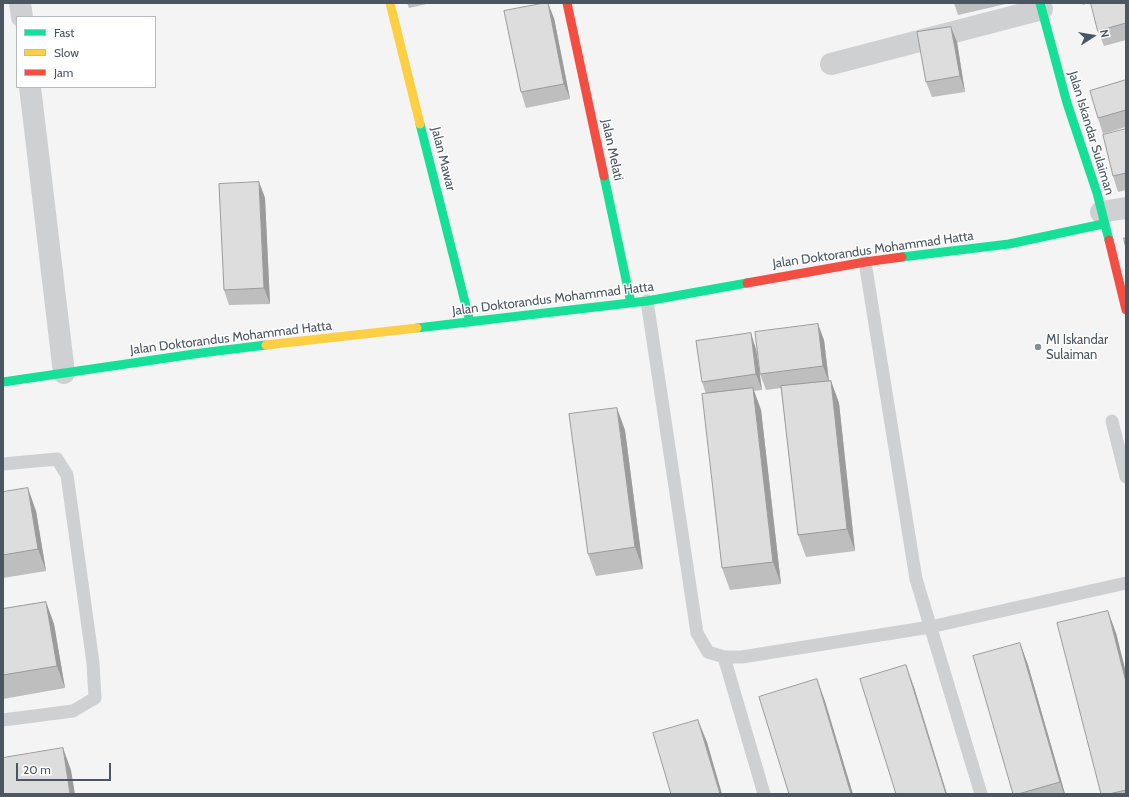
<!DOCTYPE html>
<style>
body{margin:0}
#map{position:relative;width:1129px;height:797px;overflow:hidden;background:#f4f4f4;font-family:Cabin,sans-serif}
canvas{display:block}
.frame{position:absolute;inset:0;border:4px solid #4a5661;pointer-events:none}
.legend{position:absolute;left:16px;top:16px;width:140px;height:72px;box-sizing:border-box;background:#fff;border:1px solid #b7bbc0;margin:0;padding:5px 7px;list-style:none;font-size:12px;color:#4a5661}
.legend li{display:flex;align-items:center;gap:8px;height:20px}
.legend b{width:20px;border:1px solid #b7bbc0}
.north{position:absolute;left:1073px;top:16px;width:40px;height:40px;-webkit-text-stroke:3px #fff;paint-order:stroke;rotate:78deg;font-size:11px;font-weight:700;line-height:16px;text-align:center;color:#4a5661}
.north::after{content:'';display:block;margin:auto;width:14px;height:18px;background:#4a5661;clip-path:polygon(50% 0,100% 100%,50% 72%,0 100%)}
.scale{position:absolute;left:16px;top:763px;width:95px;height:18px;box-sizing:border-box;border:2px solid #4a5661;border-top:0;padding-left:5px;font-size:12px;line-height:14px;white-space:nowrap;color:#4a5661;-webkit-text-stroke:3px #fff;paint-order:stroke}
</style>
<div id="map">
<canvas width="1129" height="797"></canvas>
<div class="frame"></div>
<ul class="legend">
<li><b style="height:5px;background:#16e098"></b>Fast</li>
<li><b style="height:5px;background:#ffcf43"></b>Slow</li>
<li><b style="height:5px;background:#f24e42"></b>Jam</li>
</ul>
<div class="north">N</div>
<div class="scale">20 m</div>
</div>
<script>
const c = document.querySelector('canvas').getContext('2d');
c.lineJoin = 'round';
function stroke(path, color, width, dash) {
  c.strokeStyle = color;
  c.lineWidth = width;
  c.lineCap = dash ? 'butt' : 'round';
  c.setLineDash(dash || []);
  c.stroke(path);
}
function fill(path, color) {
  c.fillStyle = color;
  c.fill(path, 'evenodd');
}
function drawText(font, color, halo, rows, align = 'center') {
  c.font = font + ' Cabin,sans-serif';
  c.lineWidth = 3;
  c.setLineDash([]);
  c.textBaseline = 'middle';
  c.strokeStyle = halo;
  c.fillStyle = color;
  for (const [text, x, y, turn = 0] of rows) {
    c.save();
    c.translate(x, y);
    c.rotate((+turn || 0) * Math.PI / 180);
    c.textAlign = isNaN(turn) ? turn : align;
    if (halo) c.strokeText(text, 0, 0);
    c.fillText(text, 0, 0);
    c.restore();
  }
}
stroke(new Path2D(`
 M 865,262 L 916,579 L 981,794
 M 647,301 L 697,633 L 708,652 L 724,657 L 742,657 L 930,627 L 1126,583
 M 1112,421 L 1126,477
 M 3,464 L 57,459 L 67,475 L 93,663 L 95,698 L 73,711 L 3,720
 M 724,657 L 764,794`), '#ced0d2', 13);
stroke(new Path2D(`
 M 20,3 L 22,17
 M 831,64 L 1042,9
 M 30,87 L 64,373
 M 1101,212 L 1126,208`), '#ced0d2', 22);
stroke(new Path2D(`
 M 1040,3 L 1067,103 L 1097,193 L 1109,240
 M 420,124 L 470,322
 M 604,176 L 631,303
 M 902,257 L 1009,244 L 1103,224
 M 417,328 L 647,301 L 747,283
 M 3,382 L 201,353 L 266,345`), '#16e098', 9);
stroke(new Path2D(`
 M 390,3 L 420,124
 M 266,345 L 417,328`), '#ffcf43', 9);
stroke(new Path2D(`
 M 567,3 L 604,176
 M 1109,240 L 1126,310
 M 747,283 L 865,262 L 902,257`), '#f24e42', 9);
fill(new Path2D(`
 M 407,3 L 431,3 L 409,8 Z
 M 954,3 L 1010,3 L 958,15 Z
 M 1082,3 L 1088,3 L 1083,5 Z
 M 1126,3 L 1126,40 L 1104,46 L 1098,31 Z
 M 554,18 L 570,99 L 526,108 L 521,92 Z
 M 957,42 L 965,92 L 932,97 L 926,82 Z
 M 1126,80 L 1126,127 L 1103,134 L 1098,118 Z
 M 1126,129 L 1126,190 L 1118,192 L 1113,176 Z
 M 259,182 L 265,198 L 270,304 L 229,305 L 224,290 Z
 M 824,340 L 829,381 L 831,381 L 839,403 L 855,551 L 806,557 L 798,535 L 781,388 L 766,390 L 760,374 Z
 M 756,349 L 762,390 L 754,391 L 761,410 L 781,584 L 730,590 L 722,568 L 706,394 L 702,382 Z
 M 625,430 L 643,569 L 596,576 L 588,554 Z
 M 3,492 L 36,511 L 46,571 L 3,578 Z
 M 46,602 L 54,624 L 65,688 L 3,699 L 3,609 Z
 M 1116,633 L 1126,673 L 1126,794 L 1101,794 Z
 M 1020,643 L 1028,665 L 1065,794 L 1013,794 Z`), '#bebebf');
fill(new Path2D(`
 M 548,3 L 554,18 L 570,99 L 564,84 Z
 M 951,27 L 957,42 L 965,92 L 960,76 Z
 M 259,182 L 265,198 L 270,304 L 264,288 Z
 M 818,324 L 824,340 L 829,382 L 823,366 Z
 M 751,333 L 756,349 L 762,390 L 756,374 Z
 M 831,381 L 839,403 L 855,551 L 847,529 Z
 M 753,388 L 761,410 L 781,584 L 773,562 Z
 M 617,408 L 625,430 L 643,569 L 635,547 Z
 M 28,488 L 36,511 L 46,571 L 38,549 Z
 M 46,602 L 54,624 L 65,688 L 57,666 Z
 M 1108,611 L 1116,633 L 1126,673 L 1126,682 Z
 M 1020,643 L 1028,665 L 1065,794 L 1064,794 L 1060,782 Z
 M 906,665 L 914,687 L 947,794 L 946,794 Z
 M 817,679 L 825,701 L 853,794 L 851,794 Z
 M 698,720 L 707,742 L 722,794 L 720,794 Z
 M 63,748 L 71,770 L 75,794 L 70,794 Z`), '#9b9b9b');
const building = new Path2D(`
 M 544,3 L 548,3 L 564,84 L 521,92 L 504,11 Z
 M 1091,3 L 1126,3 L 1126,23 L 1098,31 Z
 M 951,27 L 960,76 L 926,82 L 917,32 Z
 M 1126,80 L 1126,110 L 1098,118 L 1090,91 Z
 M 1126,129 L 1126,173 L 1113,176 L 1103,135 Z
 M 259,182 L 264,288 L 224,290 L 219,184 Z
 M 1124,238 L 1126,238 L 1126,248 Z
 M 818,324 L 823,366 L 760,374 L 755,332 Z
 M 751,333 L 756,374 L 702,382 L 696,341 Z
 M 831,381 L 847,529 L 798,535 L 781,386 Z
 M 753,388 L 773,562 L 722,568 L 702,394 Z
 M 617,408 L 635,547 L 588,554 L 569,414 Z
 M 28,488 L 38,549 L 3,555 L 3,492 Z
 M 46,602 L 57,666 L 3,675 L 3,609 Z
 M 1108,611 L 1126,682 L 1126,790 L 1109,794 L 1101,794 L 1057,623 Z
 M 1020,643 L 1060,782 L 1018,794 L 1013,794 L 973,656 Z
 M 906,665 L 946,794 L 896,794 L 860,679 Z
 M 817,679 L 851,794 L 789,794 L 759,697 Z
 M 698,720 L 720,794 L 671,794 L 653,733 Z
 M 63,748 L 70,794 L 3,794 L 3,758 Z`);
fill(building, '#ddddde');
stroke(building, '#9b9b9b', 1);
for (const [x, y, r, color] of [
 [1038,347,4,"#868d94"]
]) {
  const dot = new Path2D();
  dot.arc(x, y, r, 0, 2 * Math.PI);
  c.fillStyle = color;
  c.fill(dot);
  stroke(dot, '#fff', 1.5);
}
drawText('13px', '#4a5661', '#fff', [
 ["Jalan Iskandar Sulaiman",1091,133,73],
 ["Jalan Melati",612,150,78],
 ["Jalan Mawar",443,159,76],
 ["Jalan Doktorandus Mohammad Hatta",873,250,-8],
 ["Jalan Doktorandus Mohammad Hatta",553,299,-7],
 ["Jalan Doktorandus Mohammad Hatta",231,338,-7]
]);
drawText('13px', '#4a5661', '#fff', [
 ["MI Iskandar",1046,340],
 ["Sulaiman",1046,355]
], 'left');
</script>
